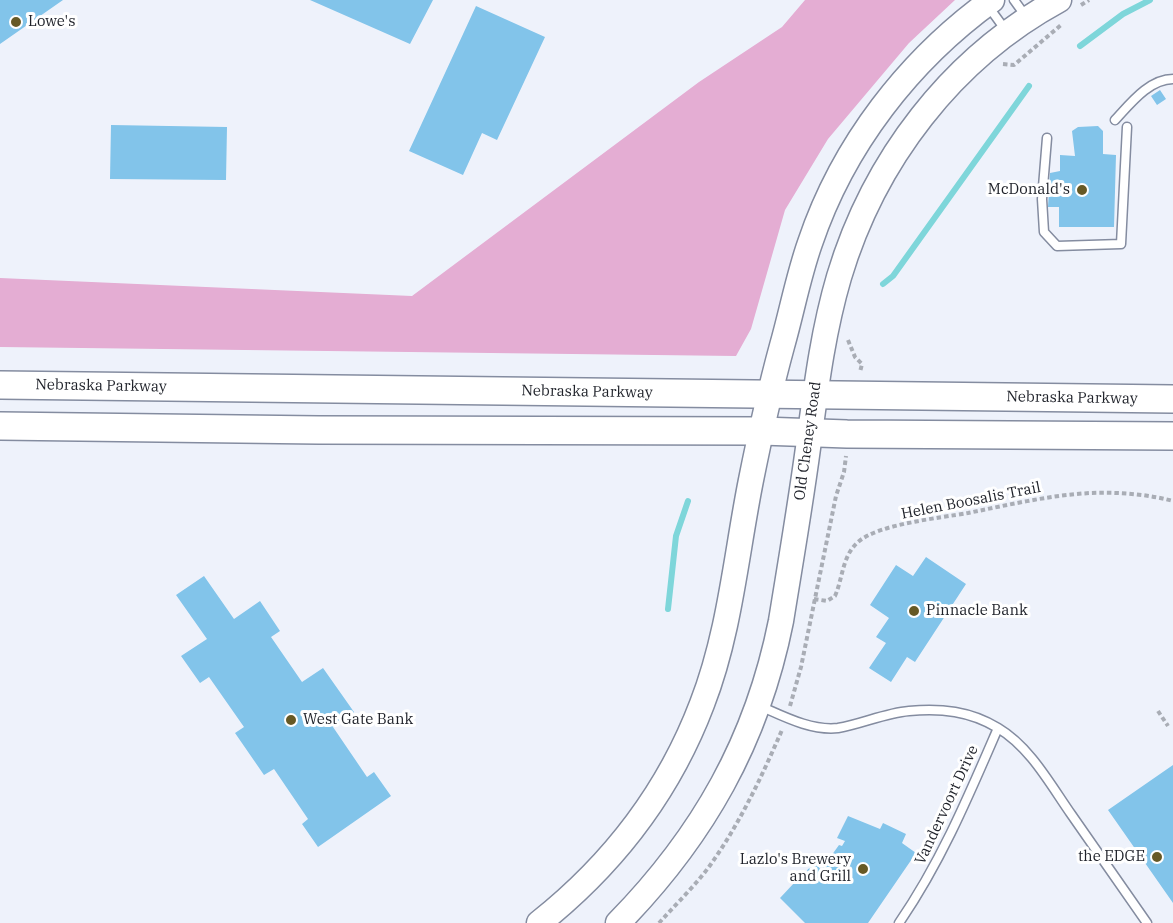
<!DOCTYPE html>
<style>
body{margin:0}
canvas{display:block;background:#eef2fb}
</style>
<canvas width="1173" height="923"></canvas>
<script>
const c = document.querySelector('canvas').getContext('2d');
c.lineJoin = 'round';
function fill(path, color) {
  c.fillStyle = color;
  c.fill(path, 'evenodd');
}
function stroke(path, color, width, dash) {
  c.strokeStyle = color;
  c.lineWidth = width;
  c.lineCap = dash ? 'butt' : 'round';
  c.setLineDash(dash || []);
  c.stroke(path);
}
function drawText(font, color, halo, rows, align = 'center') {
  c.font = font + ' "IBM Plex Serif",serif';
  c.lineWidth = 6;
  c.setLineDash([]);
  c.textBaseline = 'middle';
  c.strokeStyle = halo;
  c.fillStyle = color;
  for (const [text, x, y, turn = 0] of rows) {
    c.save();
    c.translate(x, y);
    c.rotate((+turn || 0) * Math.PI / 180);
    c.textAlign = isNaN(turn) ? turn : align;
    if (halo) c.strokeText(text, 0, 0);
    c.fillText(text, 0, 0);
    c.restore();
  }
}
fill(new Path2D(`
 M 805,0 L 955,0 L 909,43 L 828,139 L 785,210 L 751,329 L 736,356 L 0,347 L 0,278 L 412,296 L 699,82 L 782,27 Z`), '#e4add3');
stroke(new Path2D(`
 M 1080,46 L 1123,14 L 1150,0
 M 883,284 L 893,276 L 1029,86
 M 668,609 L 676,536 L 688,501`), '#7ed6da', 6);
fill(new Path2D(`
 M 0,0 L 63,0 L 0,44 Z
 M 310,0 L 433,0 L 410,44 Z
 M 476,6 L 545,37 L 497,140 L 482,133 L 463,175 L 409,151 Z
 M 1160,90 L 1166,99 L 1157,105 L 1151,96 Z
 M 111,125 L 227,127 L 226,180 L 110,179 Z
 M 1098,126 L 1103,131 L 1103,154 L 1116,155 L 1114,227 L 1059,227 L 1059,207 L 1048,207 L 1050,173 L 1060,171 L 1060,155 L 1075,156 L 1072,131 L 1078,127 Z
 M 926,557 L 966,584 L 915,662 L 907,657 L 891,682 L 869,668 L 886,643 L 876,637 L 889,618 L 870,605 L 896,565 L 913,576 Z
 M 204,576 L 234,619 L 260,601 L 280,631 L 271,637 L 302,682 L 323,668 L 354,712 L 333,727 L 367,777 L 374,772 L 391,796 L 318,847 L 302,824 L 308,819 L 274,769 L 264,775 L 235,733 L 244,727 L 209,677 L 200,683 L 181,656 L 207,639 L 176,595 Z
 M 1173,765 L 1173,903 L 1108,810 Z
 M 848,816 L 880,829 L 883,823 L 906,834 L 902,843 L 916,853 L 868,923 L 805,923 L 780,898 L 795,882 L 803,875 L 804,877 L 808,869 L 817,865 L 821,870 L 839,845 L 842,846 L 845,841 L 837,838 Z`), '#82c4ea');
const lane = new Path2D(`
 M 1014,0 L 1027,18
 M 988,6 L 1007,32
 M 1115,120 C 1130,104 1149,79 1173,79
 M 1047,138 L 1042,199 L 1044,232 L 1057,246 L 1121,244 L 1127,127
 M 760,706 C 783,716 811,731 838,728 C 862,724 885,713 909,711 C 941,708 970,711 998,728 C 1030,747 1050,784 1071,814 C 1096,850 1122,887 1147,923
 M 899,923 C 941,862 969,795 998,728`);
const secondary = new Path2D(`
 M 539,923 C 612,865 669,791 702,704 C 730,632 736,555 751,480 C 760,435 770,390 782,346 C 792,311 798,277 810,243 C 843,145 909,60 992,0
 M 618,923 C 703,836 757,741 781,621 C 791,559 802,496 810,433 C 817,380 824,328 839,277 C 874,160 952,58 1059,0`);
const primary = new Path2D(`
 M 0,385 L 1173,399
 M 0,426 L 319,430 L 762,431 L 847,434 L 1173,436`);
stroke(lane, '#848ca0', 11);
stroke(secondary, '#848ca0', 27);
stroke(primary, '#848ca0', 30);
stroke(new Path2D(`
 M 1081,5 L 1089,0
 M 1003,64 L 1014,65 L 1061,25
 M 848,340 L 855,357 L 862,364 L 860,372
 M 814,599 L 827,601 L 835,596 C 843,578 842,556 858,542 C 878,524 940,518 968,513 C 1008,505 1050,495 1091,493 C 1118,492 1147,494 1173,501
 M 790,706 L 801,667 L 836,496 L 844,472 L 846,456
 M 1158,711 L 1168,726
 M 659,923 C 676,904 696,885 711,864 C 740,823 762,776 782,730`), '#a9adb5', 4, [4.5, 3]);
stroke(lane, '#fff', 8);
stroke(secondary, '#fff', 24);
stroke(primary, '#fff', 27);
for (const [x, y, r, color] of [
 [16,22,6,"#665926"],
 [1082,190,6,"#665926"],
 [914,611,6,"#665926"],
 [291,720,6,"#665926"],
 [1157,857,6,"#665926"],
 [863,869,6,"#665926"]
]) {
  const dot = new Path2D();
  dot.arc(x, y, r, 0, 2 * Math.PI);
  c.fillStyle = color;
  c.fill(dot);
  stroke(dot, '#fff', 2);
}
drawText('15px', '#1e2129', '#fff', [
 ["Lowe's",28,22],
 ["McDonald's",1070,190,"right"],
 ["Pinnacle Bank",926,611],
 ["West Gate Bank",303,720],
 ["the EDGE",1145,857,"right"],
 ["Lazlo's Brewery",851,860,"right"],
 ["and Grill",851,877,"right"]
], 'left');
drawText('15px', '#1e2129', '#fff', [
 ["Nebraska Parkway",101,386,1],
 ["Nebraska Parkway",587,392,1],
 ["Nebraska Parkway",1072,398,1],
 ["Old Cheney Road",808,441,-82],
 ["Helen Boosalis Trail",971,501,-11],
 ["Vandervoort Drive",947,805,-65]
]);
</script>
